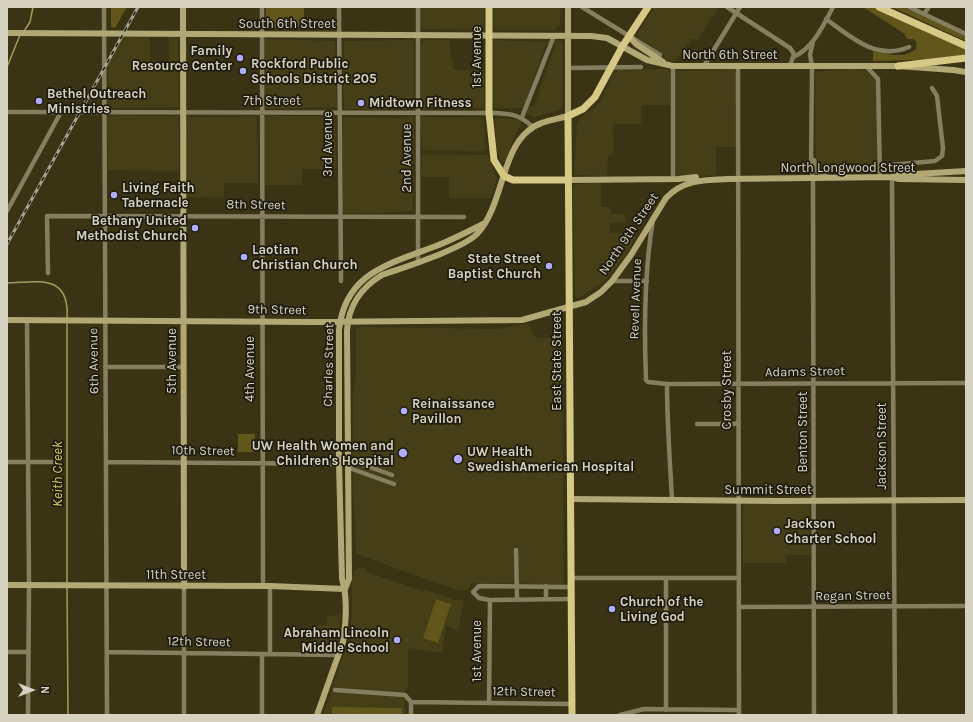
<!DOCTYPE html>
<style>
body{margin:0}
#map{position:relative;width:973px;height:722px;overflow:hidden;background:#3a3414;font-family:Karla,sans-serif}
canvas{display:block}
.frame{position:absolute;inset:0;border:8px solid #d6d2c1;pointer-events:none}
.north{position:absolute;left:12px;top:670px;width:40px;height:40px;-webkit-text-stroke:3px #1e1c0e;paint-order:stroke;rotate:90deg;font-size:11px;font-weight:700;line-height:16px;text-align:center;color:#d6d2c1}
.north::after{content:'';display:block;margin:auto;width:14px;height:18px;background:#d6d2c1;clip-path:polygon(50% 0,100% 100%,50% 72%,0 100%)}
</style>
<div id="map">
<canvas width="973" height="722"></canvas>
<div class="frame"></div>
<div class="north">N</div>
</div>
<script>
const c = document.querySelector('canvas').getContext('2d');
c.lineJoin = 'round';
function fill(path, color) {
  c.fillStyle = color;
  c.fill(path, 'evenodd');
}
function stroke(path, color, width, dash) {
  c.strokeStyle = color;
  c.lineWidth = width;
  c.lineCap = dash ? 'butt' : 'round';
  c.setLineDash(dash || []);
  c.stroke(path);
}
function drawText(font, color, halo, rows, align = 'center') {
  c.font = font + ' Karla,sans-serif';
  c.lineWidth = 3.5;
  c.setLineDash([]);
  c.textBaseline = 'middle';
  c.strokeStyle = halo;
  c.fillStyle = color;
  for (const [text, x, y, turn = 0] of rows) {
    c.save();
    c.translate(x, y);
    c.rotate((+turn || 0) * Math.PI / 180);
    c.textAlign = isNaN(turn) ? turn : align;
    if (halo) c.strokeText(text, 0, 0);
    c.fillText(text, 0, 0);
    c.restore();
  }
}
fill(new Path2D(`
 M 420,7 L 484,7 L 484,28 L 481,30 L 423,29 L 420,25 Z
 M 493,7 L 561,7 L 560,25 L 554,30 L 495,30 Z
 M 654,7 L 719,7 L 697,40 L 692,38 L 676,60 L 669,61 L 662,58 L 664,55 L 636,36 Z
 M 123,37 L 150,37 L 150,62 L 169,62 L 169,37 L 178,38 L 179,107 L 108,108 L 108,65 Z
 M 265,39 L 335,41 L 337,107 L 265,109 Z
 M 411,40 L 414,41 L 414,109 L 344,109 L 344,41 Z
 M 423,40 L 450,40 L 451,61 L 454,61 L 454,70 L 484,70 L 484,108 L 429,108 L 421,109 L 421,45 Z
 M 495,40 L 549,42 L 549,44 L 546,45 L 523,108 L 494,108 L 493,43 Z
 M 555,40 L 560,40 L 563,44 L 562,107 L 559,110 L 536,117 L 531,116 L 525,112 L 528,106 L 534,106 L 555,45 L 553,42 Z
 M 661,69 L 667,69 L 670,73 L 670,105 L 642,105 L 641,124 L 613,124 L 614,152 L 608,157 L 607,176 L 574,175 L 577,124 L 581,117 L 596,107 L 604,95 L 613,72 L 618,70 Z
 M 733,69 L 736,73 L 736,147 L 716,147 L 716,175 L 679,177 L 676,174 L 676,71 Z
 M 854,69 L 870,71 L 877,82 L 878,170 L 826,174 L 819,170 L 816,160 L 815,74 L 817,71 Z
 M 111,115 L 179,116 L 179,171 L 108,170 L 107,119 Z
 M 188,115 L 190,117 L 257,116 L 258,183 L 224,183 L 224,198 L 187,197 L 185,120 Z
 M 267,116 L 335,116 L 336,169 L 302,169 L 302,185 L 265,185 L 263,122 L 264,117 Z
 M 411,116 L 414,119 L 413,211 L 379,213 L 345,213 L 343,211 L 343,117 L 402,118 Z
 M 422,117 L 481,118 L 484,121 L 486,149 L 483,151 L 423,150 L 420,120 Z
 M 496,118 L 517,119 L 522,125 L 515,135 L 505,162 L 501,162 L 496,146 L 494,120 Z
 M 422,154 L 488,155 L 497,178 L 491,198 L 449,198 L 449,177 L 421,177 Z
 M 601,183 L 601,207 L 610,207 L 610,214 L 625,214 L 626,222 L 610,223 L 610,233 L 638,233 L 625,257 L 607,279 L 577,299 L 575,294 L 573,186 L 577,184 Z
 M 528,324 L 536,338 L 562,338 L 564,584 L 472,583 L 467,590 L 457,590 L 356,554 L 353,489 L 353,396 L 356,371 L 356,330 L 360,327 L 497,329 Z
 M 746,503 L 810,504 L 811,555 L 786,555 L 786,563 L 743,563 L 743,507 Z
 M 359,568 L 366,568 L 367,572 L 423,591 L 426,590 L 454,600 L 464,600 L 458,630 L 446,626 L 442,653 L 408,648 L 408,688 L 405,692 L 405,715 L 323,715 L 350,636 L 352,616 L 352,577 L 354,571 Z
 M 340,615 L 339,632 L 334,648 L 330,650 L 315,650 L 315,625 L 327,625 L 327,616 Z`), '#463e16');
fill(new Path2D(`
 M 111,7 L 127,7 L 115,28 L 111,27 Z
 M 266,7 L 304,7 L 304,27 L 266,27 Z
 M 863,7 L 875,7 L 966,49 L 966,55 L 919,60 L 873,61 L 873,51 C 885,54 905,59 916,49 L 917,43 L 913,39 L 907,39 L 905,34 Z
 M 892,7 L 903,7 L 966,36 L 966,41 Z
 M 238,434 L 255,434 L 254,452 L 238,452 Z
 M 436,599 L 451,604 L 438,643 L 423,638 Z
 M 332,707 L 402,708 L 402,715 L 332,715 Z`), '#62571b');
stroke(new Path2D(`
 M 24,31 L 30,22 L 33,7
 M 7,67 L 20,35
 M 7,283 C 38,282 70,273 67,319
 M 67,583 L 67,323
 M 67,587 L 68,715`), '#a69b5d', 1.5);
stroke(new Path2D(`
 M 104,7 L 107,715
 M 262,7 L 263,586
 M 339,7 L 341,281
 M 582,7 L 660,55
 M 727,7 L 790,48 L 794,54 L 790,66
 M 909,7 L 966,34
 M 924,14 L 929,7
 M 826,19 C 851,37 876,61 909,47
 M 813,41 L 810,55 L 812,66 L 811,166 L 813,178 L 814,715
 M 793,57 C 813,49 824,24 833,7
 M 673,66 L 673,179
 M 704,66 L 740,7
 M 738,66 L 739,715
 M 866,66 L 878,79 L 880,177
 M 568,68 L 641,67
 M 7,112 L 495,113 C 514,114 519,115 533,127
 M 522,117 L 554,36
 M 814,160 L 817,171 L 828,177
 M 880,166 L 935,161 L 942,156 L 943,148 L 937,96 L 932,88
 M 892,177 L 895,715
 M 7,211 L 61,112
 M 653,220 C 644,272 644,328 646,380 L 648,382 L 667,384 L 966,383
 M 418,261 L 418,7
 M 48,273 L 47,216 L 464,217
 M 612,281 L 647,281
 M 27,320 L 29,585 L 28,715
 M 105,367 L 183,367
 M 667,384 C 667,423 670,461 672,500
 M 697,424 L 735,424 L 738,422
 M 7,462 L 59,462
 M 106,462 L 347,464 L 353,461 L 392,475
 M 347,464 L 352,469 L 394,484
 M 516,550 L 517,599
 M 571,578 L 739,578
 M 270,586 L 270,653
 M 546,586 L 546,599
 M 571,587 L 479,586 L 473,592 L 479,598 L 490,600 L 571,599
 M 739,607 L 966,606
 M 7,652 L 28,652
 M 107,652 L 339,655
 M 262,654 L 262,715
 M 335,690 L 405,695 L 411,702 L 572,704
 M 411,702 L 411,715
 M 489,703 L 490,600
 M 666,710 L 666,579
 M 184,715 L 184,587
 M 620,715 L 644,709 L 739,710`), '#857e5f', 4.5);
stroke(new Path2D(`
 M 183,7 L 184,587
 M 7,33 L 591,36 L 607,38 L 647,60 L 673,66 L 898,66 L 953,70 L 966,72
 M 629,36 L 636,44 L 663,62
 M 892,177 L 899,175 L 966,171
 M 727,179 L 892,177 L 898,179 L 966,180
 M 568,180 L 679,179 L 696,177
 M 7,320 L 313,322 L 522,320 L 586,302 L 601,292 L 612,281 L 631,255 L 666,198 C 684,179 705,180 730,179
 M 571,499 L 777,501 L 966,500
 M 7,585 L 270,586 L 345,589
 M 345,589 L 349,579 L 347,331 C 348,306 362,287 382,275 C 405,267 462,249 477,234 C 503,206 501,153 528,131 C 539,121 554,120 568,116 L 568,7
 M 317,715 L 343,642 C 346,622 348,598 342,579 L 339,463 L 339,330 C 345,272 390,264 436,246 C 452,240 467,232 483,224`), '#b2a876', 6);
stroke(new Path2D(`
 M 489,7 L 489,113 L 494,160 L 504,176 L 513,180 L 568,180
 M 879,7 L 966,46
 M 898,66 L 966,58
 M 572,715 L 568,116 L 583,109 L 595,97 L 622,47 L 648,7`), '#d6c986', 7);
const rail = new Path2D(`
 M 7,244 L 138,7`);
stroke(rail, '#a9a48f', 3);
stroke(rail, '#1e1c0e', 1.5, [4.5]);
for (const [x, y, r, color] of [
 [240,58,4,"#b1adfa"],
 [243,71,4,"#b1adfa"],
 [39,101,4,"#b1adfa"],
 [361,103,4,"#b1adfa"],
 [114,195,4,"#b1adfa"],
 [195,228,4,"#b1adfa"],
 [244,257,4,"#b1adfa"],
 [549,266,4,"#b1adfa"],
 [404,411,4,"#b1adfa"],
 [403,453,5,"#b1adfa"],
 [458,459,5,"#b1adfa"],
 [777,531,4,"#b1adfa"],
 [612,609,4,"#b1adfa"],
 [397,640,4,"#b1adfa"]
]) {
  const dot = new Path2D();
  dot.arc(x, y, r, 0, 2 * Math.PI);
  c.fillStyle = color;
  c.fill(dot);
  stroke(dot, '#1e1c0e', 1.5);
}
drawText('13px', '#d6d2c1', '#1e1c0e', [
 ["South 6th Street",287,24],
 ["North 6th Street",730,55],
 ["1st Avenue",477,57,-90],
 ["7th Street",272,101],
 ["3rd Avenue",328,144,-90],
 ["2nd Avenue",407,158,-90],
 ["North Longwood Street",848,168],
 ["8th Street",256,205,1],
 ["North 9th Street",629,234,-56],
 ["Revell Avenue",636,299,-88],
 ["9th Street",277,310,1],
 ["6th Avenue",94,361,-91],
 ["5th Avenue",172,361,-90],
 ["East State Street",557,361,-90],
 ["Charles Street",329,365,-89],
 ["4th Avenue",250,369,-90],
 ["Adams Street",805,372,-1],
 ["Crosby Street",727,390,-90],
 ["Benton Street",803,432,-90],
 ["Jackson Street",882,446,-90],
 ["10th Street",203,451,1],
 ["Summit Street",768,490],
 ["11th Street",176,575],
 ["Regan Street",853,596,-1],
 ["12th Street",199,642,1],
 ["1st Avenue",477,651,-90],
 ["12th Street",524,692,1]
]);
drawText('bold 13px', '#d6d2c1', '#1e1c0e', [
 ["Family",232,51,"right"],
 ["Resource Center",232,66,"right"],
 ["Rockford Public",251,64],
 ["Schools District 205",251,79],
 ["Bethel Outreach",47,94],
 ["Ministries",47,109],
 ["Midtown Fitness",369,103],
 ["Living Faith",122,188],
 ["Tabernacle",122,203],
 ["Bethany United",187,221,"right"],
 ["Methodist Church",187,236,"right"],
 ["Laotian",252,250],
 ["Christian Church",252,265],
 ["State Street",541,259,"right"],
 ["Baptist Church",541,274,"right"],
 ["Reinaissance",412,404],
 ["Pavillon",412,419],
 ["UW Health Women and",394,446,"right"],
 ["Children's Hospital",394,461,"right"],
 ["UW Health",467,452],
 ["SwedishAmerican Hospital",467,467],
 ["Jackson",785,524],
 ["Charter School",785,539],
 ["Church of the",620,602],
 ["Living God",620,617],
 ["Abraham Lincoln",389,633,"right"],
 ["Middle School",389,648,"right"]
], 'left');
drawText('italic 14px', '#dfc95b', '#1e1c0e', [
 ["Keith Creek",58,474,-90]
]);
</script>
